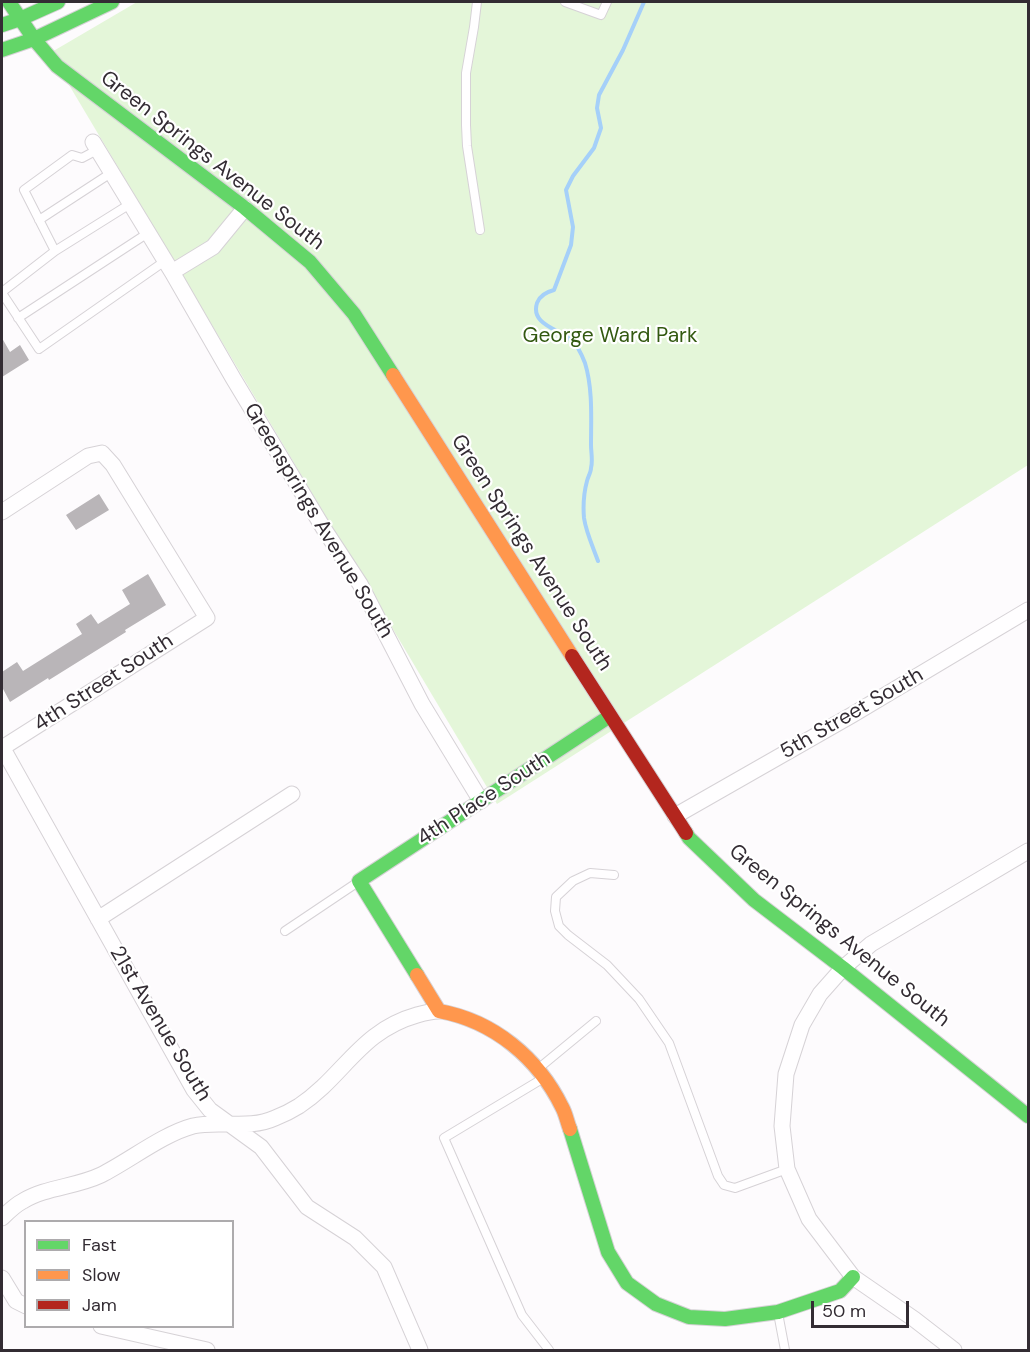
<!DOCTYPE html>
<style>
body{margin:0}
#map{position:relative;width:1030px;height:1352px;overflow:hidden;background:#fdfbfd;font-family:"DM Sans",sans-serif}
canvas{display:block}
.frame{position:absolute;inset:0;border:3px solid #332c33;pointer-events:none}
.legend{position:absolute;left:24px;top:1220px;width:210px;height:108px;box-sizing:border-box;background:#fff;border:2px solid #adabad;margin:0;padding:8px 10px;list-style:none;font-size:18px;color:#332c33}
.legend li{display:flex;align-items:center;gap:12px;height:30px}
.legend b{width:30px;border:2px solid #adabad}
.scale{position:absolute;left:811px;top:1301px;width:98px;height:27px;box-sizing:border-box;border:3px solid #332c33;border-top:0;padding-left:8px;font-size:18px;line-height:21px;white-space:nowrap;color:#332c33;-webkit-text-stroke:4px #fff;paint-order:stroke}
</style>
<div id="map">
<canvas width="1030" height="1352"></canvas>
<div class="frame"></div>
<ul class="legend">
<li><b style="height:8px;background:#63d668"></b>Fast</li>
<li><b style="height:8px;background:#ff974d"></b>Slow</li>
<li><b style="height:8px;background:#b3261e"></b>Jam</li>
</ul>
<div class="scale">50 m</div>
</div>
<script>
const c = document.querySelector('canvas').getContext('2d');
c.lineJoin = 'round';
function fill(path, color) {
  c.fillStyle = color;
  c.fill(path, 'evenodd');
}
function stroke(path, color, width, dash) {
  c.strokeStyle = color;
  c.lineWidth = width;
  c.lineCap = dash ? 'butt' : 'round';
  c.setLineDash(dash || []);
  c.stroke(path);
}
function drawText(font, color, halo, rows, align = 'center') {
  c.font = font + ' "DM Sans",sans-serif';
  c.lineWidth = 4.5;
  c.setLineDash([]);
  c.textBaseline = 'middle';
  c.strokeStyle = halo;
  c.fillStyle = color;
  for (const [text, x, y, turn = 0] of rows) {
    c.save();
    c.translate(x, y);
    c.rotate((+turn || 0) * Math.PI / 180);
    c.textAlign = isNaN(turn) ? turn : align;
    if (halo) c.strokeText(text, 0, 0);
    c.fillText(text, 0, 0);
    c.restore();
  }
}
fill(new Path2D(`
 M 137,2 L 1028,2 L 1028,465 L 497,804 L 50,53 Z`), '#e4f6d9');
stroke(new Path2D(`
 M 598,561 C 593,547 586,532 584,518 C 583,506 584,492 587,481 C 588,477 591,472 591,468 C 593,461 591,452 591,445 C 591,419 593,389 585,363 C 582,355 577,345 571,340 C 560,329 530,325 537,303 C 540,295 546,292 554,290 L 571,245 L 573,227 L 566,190 L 573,176 L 594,148 L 601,128 L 597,108 L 599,95 L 623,50 L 644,2`), '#a5d0f9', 4);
fill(new Path2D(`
 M 2,338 L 10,352 L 20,345 L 29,360 L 2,377 Z
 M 99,494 L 109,510 L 76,530 L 66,515 Z
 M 148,574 L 166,605 L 125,630 L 126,632 L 49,680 L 48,678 L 10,702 L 2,687 L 2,672 L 17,662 L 23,671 L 82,634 L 76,624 L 91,614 L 98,624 L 130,604 L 122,590 Z`), '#b9b5b8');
const lane = new Path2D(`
 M 477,2 L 474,27 L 466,73 L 466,125 L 467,146 L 480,230
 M 565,2 L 601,15 L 607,2
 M 39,220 L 111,173
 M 55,251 L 130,204
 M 2,292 L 55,251 L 24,190 L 72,155 L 82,158 L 97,150
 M 2,293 L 39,349 L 165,261
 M 18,318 L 148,233
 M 614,875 L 590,873 L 573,881 L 556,897 L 555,911 L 559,926 L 568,935 L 607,965 L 639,999 L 669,1043 L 718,1176 L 724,1185 L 735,1188 L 787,1169
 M 285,931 L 358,882
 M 539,1068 L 596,1021
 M 542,1079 L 444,1138 L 522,1315 L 549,1350
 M 778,1313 L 785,1350`);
const street = new Path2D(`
 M 93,142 L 172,272 L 233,378 L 324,529 L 360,584 L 422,704 L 481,801
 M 172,272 L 213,247 L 245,208
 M 2,512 L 88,456 L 102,453 L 113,465 L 207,618 L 2,748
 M 2,747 L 194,1090 L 210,1110 L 261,1147 L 307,1207 L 355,1238 L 384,1267 L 420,1350
 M 675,816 L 852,715 L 1028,610
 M 98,919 L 292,794
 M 2,1218 C 8,1212 15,1205 23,1201 C 46,1187 76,1187 101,1175 C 129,1161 163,1134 193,1126 C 220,1120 249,1130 275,1118 C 283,1115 291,1111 299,1106 C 344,1076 360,1031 417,1015 C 424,1013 431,1011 439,1011
 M 2,1278 L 16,1301 L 26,1306
 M 101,1326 L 207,1350
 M 954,1350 L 914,1319 L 853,1277 L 809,1219 L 787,1169 L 782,1126 L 786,1074 L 802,1025 L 820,994 L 843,968 L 871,944 L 1028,851`);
const fast = new Path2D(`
 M 9,2 L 34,39 L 57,66 L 245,208 L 310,262 L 354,314 L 393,375
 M 2,25 L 20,19 L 58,2
 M 2,50 L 34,39 L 112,2
 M 686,833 L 689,838 L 754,900 L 843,968 L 1028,1116
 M 417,975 L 359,881 L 610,716
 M 570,1129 L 608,1252 L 627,1283 L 656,1304 L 689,1317 L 725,1319 L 778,1312 L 840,1291 L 853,1277`);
const slow = new Path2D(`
 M 393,375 L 572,656
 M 417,975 L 439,1011 C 494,1021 538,1058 562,1107 C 566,1114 567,1122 570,1129`);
const jam = new Path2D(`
 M 572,656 L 686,833`);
stroke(lane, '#d6d2d6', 10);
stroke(street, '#d6d2d6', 17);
stroke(fast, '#d6d2d6', 16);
stroke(slow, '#d6d2d6', 16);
stroke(jam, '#d6d2d6', 16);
stroke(lane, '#fffeff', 8);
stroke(street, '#fffeff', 15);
stroke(fast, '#63d668', 14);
stroke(slow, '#ff974d', 14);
stroke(jam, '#b3261e', 14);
drawText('21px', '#332c33', '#fff', [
 ["Green Springs Avenue South",212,161,38],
 ["Greensprings Avenue South",318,521,59],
 ["Green Springs Avenue South",531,553,57],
 ["4th Street South",104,683,-33],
 ["5th Street South",852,714,-30],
 ["4th Place South",484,799,-33],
 ["Green Springs Avenue South",839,936,39],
 ["21st Avenue South",160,1024,59]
]);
drawText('21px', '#335911', '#fff', [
 ["George Ward Park",610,336]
]);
</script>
